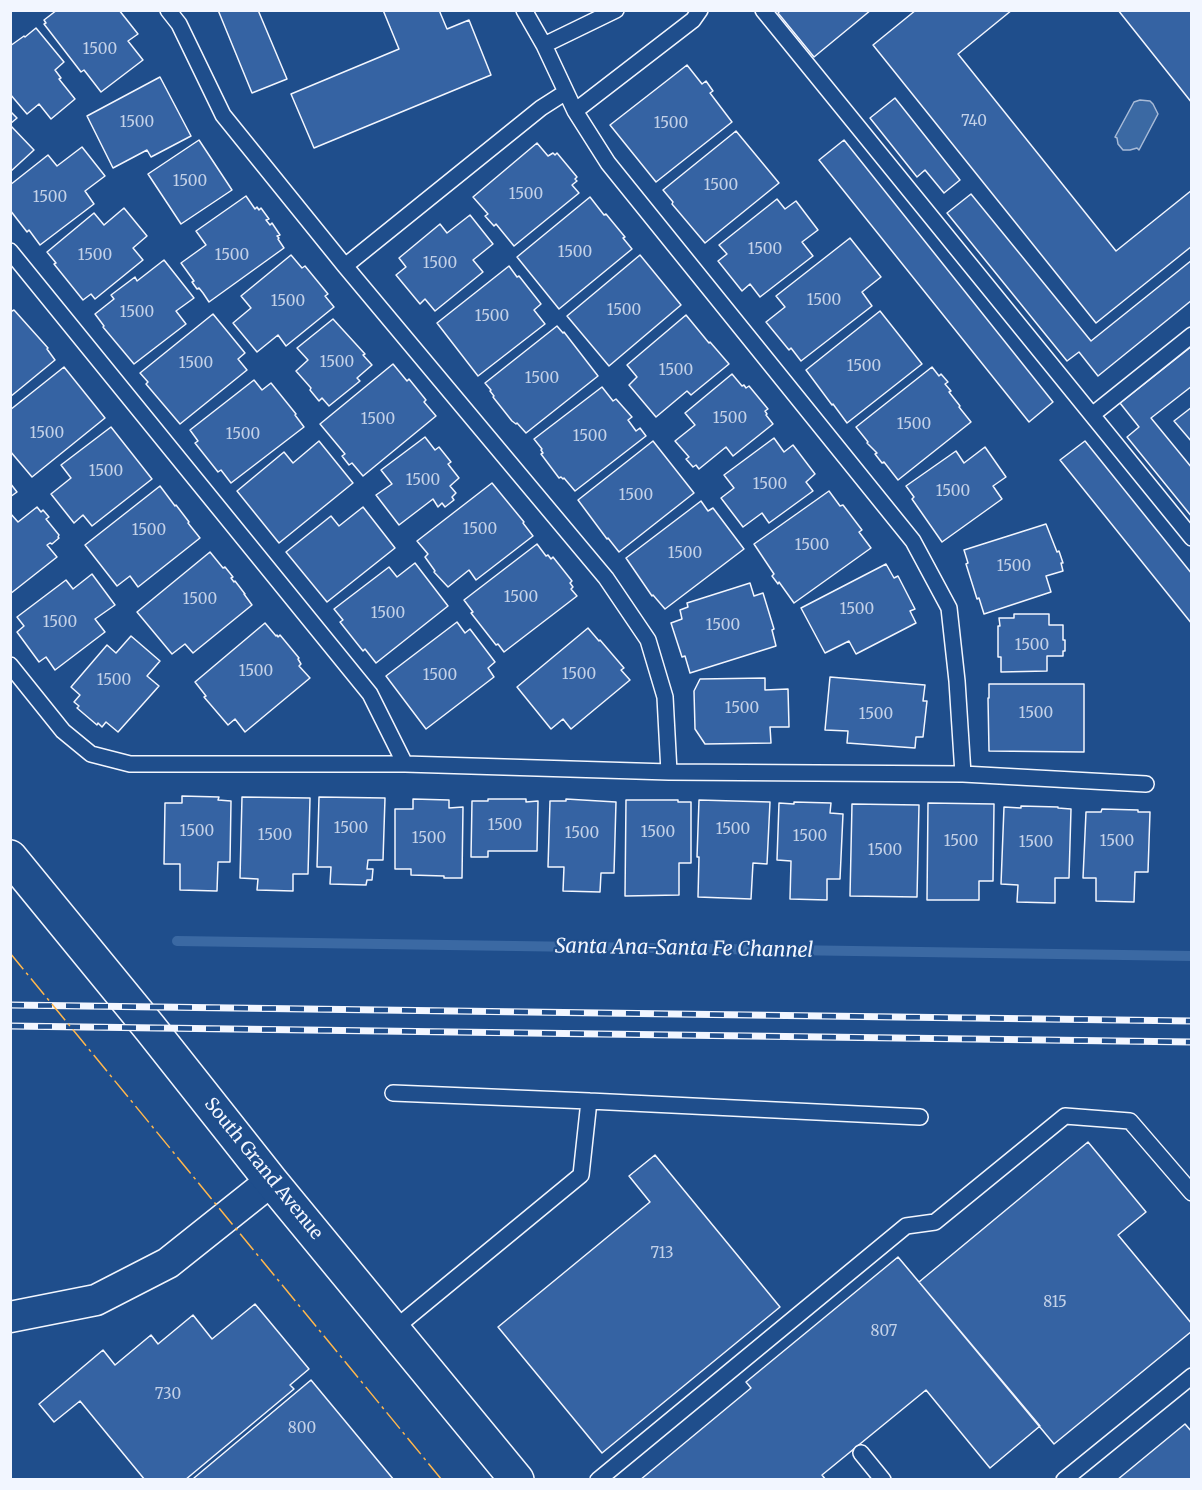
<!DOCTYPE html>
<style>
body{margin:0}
#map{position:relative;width:1202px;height:1490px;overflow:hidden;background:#1f4e8c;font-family:Merriweather,serif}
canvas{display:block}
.frame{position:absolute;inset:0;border:12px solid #f2f6ff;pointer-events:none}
</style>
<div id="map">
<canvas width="1202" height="1490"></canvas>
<div class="frame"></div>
</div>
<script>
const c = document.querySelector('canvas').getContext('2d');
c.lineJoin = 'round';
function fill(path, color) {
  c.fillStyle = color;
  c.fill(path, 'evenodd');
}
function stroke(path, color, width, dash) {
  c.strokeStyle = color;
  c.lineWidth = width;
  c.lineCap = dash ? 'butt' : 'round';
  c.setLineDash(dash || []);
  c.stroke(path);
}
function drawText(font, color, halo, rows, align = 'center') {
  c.font = font + ' Merriweather,serif';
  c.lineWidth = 4.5;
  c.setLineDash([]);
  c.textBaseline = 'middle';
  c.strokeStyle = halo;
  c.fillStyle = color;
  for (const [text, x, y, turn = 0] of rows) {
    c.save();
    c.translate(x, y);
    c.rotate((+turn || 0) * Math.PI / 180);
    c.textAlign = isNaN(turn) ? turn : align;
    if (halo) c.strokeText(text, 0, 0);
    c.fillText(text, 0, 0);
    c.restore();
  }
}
const water = new Path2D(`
 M 1140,100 L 1150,101 L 1153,104 L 1158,114 L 1139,150 L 1137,148 L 1130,150 L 1123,150 L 1118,144 L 1117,138 L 1115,137 L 1134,102 Z`);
fill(water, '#3b69a3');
stroke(water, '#a8bbd7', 1.5);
stroke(new Path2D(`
 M 177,941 L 1192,956`), '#3b69a3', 10);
const building = new Path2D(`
 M 119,10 L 138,34 L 128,41 L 143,60 L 101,92 L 84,70 L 81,72 L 44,24 L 46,23 L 44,20 L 57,10 Z
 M 218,10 L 258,10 L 287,79 L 252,93 Z
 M 383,10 L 439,10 L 447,29 L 469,20 L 491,75 L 314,148 L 291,94 L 399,49 Z
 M 781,10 L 871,10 L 814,57 L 778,13 Z
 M 916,10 L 1012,10 L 958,54 L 1116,251 L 1192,190 L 1192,246 L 1096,323 L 873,45 Z
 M 1118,10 L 1192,10 L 1192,103 Z
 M 36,28 L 64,62 L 55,70 L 61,78 L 59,79 L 75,99 L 51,119 L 39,104 L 27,114 L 10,94 L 10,46 L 24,36 L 25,37 Z
 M 687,65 L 702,84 L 706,81 L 713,91 L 710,93 L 732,122 L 656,182 L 610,125 Z
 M 160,77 L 191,136 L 151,157 L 147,150 L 113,168 L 87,116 Z
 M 895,98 L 960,180 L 944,193 L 925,170 L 917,177 L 870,118 Z
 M 10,111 L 17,118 L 10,124 Z
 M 10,125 L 34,150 L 10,172 Z
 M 736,131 L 779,183 L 705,243 L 672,204 L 673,202 L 663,190 Z
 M 199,140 L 232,190 L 181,224 L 148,174 Z
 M 844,140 L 1053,402 L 1029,422 L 819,160 Z
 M 537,143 L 548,156 L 553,153 L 555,155 L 557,153 L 577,177 L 575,179 L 577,181 L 572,185 L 579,193 L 514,246 L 496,224 L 494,226 L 485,216 L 488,214 L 473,197 Z
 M 82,147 L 105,176 L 85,191 L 94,204 L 40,245 L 29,230 L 27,232 L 10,210 L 10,185 L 48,155 L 57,166 Z
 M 971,194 L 1091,341 L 1192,260 L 1192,300 L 1098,376 L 1079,352 L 1067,361 L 947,213 Z
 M 246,196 L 255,209 L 257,207 L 259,210 L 261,208 L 269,219 L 266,220 L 270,225 L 272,223 L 280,235 L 277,236 L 279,238 L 278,239 L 284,248 L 209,302 L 203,293 L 199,288 L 197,289 L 192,282 L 194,281 L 181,263 L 206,245 L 196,231 Z
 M 590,197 L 604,215 L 606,214 L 625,237 L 623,238 L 632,249 L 559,309 L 517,257 Z
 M 777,199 L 785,209 L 796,201 L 818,230 L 802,242 L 813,256 L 760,297 L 750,284 L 742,291 L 718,261 L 727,254 L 719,245 Z
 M 124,208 L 147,236 L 133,248 L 143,260 L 95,299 L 91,294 L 83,300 L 54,264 L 56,263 L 47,252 L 94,213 L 104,225 Z
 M 470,215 L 493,244 L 473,260 L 483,272 L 435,311 L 425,299 L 420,304 L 396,275 L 406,267 L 399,258 L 440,224 L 447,233 Z
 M 850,238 L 881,277 L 862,292 L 872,306 L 801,361 L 791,348 L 789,350 L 766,322 L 785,307 L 776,296 Z
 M 291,255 L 302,268 L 305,266 L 328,294 L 325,296 L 334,307 L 286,346 L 278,335 L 257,352 L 233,323 L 251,308 L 241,296 Z
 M 640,255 L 681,305 L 609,366 L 567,316 Z
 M 164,260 L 194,298 L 176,311 L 186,324 L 134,364 L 103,327 L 104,326 L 95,314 L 114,299 L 111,295 L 135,277 L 137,281 Z
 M 509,266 L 517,277 L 519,276 L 541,304 L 534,310 L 545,324 L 478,376 L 437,323 Z
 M 14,310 L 48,348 L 47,349 L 55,360 L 10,397 L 10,312 Z
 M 880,311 L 922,364 L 847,423 L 833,404 L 832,405 L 806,370 Z
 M 213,314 L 245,353 L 238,359 L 247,370 L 180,424 L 146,384 L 148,382 L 140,373 Z
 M 686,315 L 709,343 L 710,342 L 729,364 L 691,395 L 687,391 L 656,417 L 629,385 L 637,377 L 627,365 Z
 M 333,319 L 365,354 L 363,355 L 372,365 L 357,378 L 360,381 L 329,406 L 322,398 L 319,401 L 310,390 L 311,388 L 296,371 L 308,360 L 297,348 Z
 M 557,326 L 563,333 L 564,332 L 598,376 L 526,433 L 517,423 L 516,424 L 512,421 L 493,397 L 494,396 L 490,391 L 491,390 L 485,383 Z
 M 1192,346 L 1192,386 L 1151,418 L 1192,468 L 1192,517 L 1127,437 L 1139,427 L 1120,403 Z
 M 393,364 L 407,381 L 409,379 L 426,400 L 424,402 L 436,416 L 363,476 L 352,463 L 349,465 L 342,456 L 345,454 L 320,424 Z
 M 64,367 L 105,418 L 32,477 L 10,451 L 10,410 Z
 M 932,367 L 939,376 L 941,374 L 948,382 L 945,384 L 951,391 L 949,392 L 960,406 L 959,407 L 971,422 L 898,480 L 884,462 L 882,463 L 875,454 L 877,453 L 867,443 L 868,442 L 856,427 Z
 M 732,374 L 742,386 L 744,385 L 746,388 L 749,386 L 768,409 L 765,411 L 767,414 L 766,415 L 773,424 L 733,456 L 726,447 L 699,469 L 696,465 L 693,467 L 686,459 L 689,457 L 675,441 L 695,425 L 685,413 Z
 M 254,380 L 262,390 L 271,383 L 296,414 L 295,415 L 304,427 L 231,483 L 221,470 L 218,472 L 195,443 L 198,441 L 190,430 Z
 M 602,387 L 613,401 L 616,399 L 632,417 L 628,420 L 636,431 L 640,428 L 646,436 L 575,491 L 564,478 L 563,479 L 561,477 L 559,478 L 541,454 L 543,453 L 541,450 L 542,449 L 534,439 Z
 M 1192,407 L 1192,442 L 1174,421 Z
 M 111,427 L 152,479 L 92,526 L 83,515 L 74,523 L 51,494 L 71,478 L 61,465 Z
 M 425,437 L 435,450 L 439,447 L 451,462 L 448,464 L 459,478 L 450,486 L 456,493 L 452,497 L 454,500 L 445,507 L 442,503 L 438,507 L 433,499 L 399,525 L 376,495 L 392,484 L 381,470 Z
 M 774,438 L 784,452 L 793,445 L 815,474 L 806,482 L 813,491 L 769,523 L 762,513 L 743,527 L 721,498 L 734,488 L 724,475 Z
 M 319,441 L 353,483 L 279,543 L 237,491 L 284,452 L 293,463 Z
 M 653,441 L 694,493 L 619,552 L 608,538 L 607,539 L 578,500 Z
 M 1085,441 L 1192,574 L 1192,624 L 1060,460 Z
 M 985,447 L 1006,477 L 993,486 L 1002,499 L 942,542 L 912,499 L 914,497 L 906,486 L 956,451 L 964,463 Z
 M 10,483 L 17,492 L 10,497 Z
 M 492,483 L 524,522 L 523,523 L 533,536 L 476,580 L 469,570 L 448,587 L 434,572 L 435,571 L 425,557 L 428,554 L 417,541 Z
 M 160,486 L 175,506 L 176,505 L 189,522 L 188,523 L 200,538 L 138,587 L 130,576 L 117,586 L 85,545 Z
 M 829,491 L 840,506 L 843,505 L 862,530 L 859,532 L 871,548 L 794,603 L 779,582 L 778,584 L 772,576 L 774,574 L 754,544 Z
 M 701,501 L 708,511 L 713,508 L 744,549 L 665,609 L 653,595 L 652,596 L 626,558 Z
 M 37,507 L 41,512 L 43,510 L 49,517 L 46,519 L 59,535 L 58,537 L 59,538 L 52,544 L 50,543 L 47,545 L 57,557 L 10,594 L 10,513 L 18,522 Z
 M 363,507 L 395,548 L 327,602 L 286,552 L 331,516 L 339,526 Z
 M 1046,524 L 1057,552 L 1059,551 L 1063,563 L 1061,563 L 1063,571 L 1046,576 L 1051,592 L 984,614 L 979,598 L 977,599 L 966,564 L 968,563 L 964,550 Z
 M 537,544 L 546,556 L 548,555 L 551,559 L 553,557 L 572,581 L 570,583 L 573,587 L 571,589 L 577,596 L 504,652 L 498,644 L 496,645 L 471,613 L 473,612 L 464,600 Z
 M 210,552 L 223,568 L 225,567 L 233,577 L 231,578 L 234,582 L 235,581 L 245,594 L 244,594 L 252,605 L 193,653 L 185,644 L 172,654 L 137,612 Z
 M 415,563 L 448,606 L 376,663 L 365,649 L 363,651 L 340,622 L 343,620 L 334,609 L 389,567 L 397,577 Z
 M 886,564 L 894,578 L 898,576 L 915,609 L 910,611 L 916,623 L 856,654 L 849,641 L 825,653 L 801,608 Z
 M 92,574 L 115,605 L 95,619 L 105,632 L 55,670 L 46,657 L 39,662 L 17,632 L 24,626 L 17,617 L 66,580 L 73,589 Z
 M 750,583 L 754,596 L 763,593 L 774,629 L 772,630 L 776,646 L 690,673 L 685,656 L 682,657 L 671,623 L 682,619 L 680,610 L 688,607 L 687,603 Z
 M 1014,614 L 1049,614 L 1049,625 L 1063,625 L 1063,640 L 1065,640 L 1065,651 L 1063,651 L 1063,656 L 1047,656 L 1047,671 L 1001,672 L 1001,657 L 998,657 L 998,626 L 1000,626 L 999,618 L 1014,618 Z
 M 457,622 L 465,633 L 470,629 L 495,662 L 488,668 L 494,677 L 426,729 L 386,676 Z
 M 265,623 L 276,636 L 277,635 L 278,637 L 280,635 L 299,658 L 298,659 L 301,664 L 299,666 L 310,678 L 245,732 L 235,719 L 228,725 L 204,697 L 206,696 L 195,682 Z
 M 588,628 L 599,641 L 600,640 L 624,668 L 621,670 L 630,680 L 571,729 L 563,719 L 551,729 L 517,687 Z
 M 131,636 L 160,661 L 147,676 L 159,686 L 118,732 L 106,722 L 102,727 L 98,723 L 97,725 L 77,708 L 79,706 L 74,702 L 80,695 L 71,687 L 107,645 L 116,653 Z
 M 830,677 L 925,685 L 923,701 L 927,701 L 923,737 L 916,737 L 915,748 L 847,743 L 848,731 L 825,730 Z
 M 765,678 L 765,690 L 788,689 L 789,727 L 770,727 L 771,743 L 705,744 L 695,729 L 694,691 L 700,679 Z
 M 989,684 L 1084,684 L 1084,752 L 989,751 L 988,698 L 989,698 Z
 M 182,796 L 219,797 L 218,800 L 231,801 L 230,862 L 218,862 L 217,891 L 180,890 L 180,864 L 164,864 L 165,803 L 182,803 Z
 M 242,797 L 310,798 L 308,874 L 293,874 L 293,891 L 257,890 L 258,879 L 240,878 Z
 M 319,797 L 385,798 L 383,860 L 368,860 L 367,869 L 373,869 L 372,880 L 367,880 L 366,885 L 330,884 L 331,867 L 317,867 Z
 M 413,799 L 449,800 L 449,808 L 463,807 L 462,878 L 444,878 L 444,876 L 411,875 L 411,869 L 395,869 L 395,809 L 413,809 Z
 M 488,799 L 526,799 L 526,802 L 538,801 L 537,851 L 488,851 L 488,857 L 471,857 L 472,801 L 488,801 Z
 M 566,799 L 616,802 L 614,873 L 601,873 L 600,892 L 563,891 L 564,867 L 548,867 L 550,801 L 566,801 Z
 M 626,800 L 678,800 L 678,802 L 691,802 L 691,863 L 679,863 L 679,895 L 625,896 Z
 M 699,800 L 770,802 L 767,864 L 753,863 L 751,899 L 698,897 L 699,857 L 697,857 Z
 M 794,802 L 831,803 L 830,813 L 843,814 L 840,879 L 827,879 L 827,900 L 790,899 L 791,861 L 777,860 L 779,803 L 794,804 Z
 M 928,803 L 994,804 L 993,881 L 979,881 L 979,900 L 927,900 Z
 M 852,804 L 919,805 L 917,897 L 850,896 Z
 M 1021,806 L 1058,807 L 1058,808 L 1071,809 L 1069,878 L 1055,878 L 1055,903 L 1017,902 L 1018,885 L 1001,884 L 1004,807 L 1021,808 Z
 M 1102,809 L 1138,810 L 1138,812 L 1150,812 L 1148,872 L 1135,872 L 1134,902 L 1096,901 L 1096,878 L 1083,878 L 1086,812 L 1101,812 Z
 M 1088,1142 L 1146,1212 L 1118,1235 L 1192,1324 L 1192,1331 L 1054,1444 L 919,1282 Z
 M 655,1155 L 780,1307 L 602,1453 L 498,1327 L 650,1202 L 629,1176 Z
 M 898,1257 L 1040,1426 L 990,1468 L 926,1390 L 822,1475 L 826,1480 L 640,1480 L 751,1388 L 746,1382 Z
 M 255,1304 L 309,1369 L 290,1385 L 294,1389 L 185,1480 L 145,1480 L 80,1401 L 54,1422 L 39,1404 L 103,1350 L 115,1365 L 151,1335 L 158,1344 L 193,1315 L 212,1339 Z
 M 311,1380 L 394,1480 L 195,1480 L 194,1478 Z
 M 1185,1424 L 1192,1432 L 1192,1480 L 1117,1480 Z`);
fill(building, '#3563a3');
stroke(building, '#f2f6ff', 1.5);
const lane = new Path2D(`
 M 168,10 L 179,24 L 223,115 L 345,266 L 606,578 L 648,640 L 665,697 L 669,772
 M 524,10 L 544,45 L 575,111 L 608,163 L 913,541 L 949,608 L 957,681 L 963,774
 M 763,10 L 1192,538
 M 544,45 L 616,10
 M 575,111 L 693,20 L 700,10
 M 10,251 L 370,694 L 405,764
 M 345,266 L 541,108 L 566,92
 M 1092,415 L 1192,335
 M 10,665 L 63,731 L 91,754 L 130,764 L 405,764 L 669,772 L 963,774 L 1146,784
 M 393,1093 L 589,1101 L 920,1117
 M 394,1329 L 581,1175 L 589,1101
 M 861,1453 L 883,1480
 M 598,1480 L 906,1226 L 935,1222 L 1065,1116 L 1130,1121 L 1192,1193
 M 1064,1480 L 1192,1376`);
const street = new Path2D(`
 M 10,1317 L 96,1300 L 168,1263 L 271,1181`);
const secondary = new Path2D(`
 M 10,857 L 150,1028 L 271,1181 L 517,1480`);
stroke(lane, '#f2f6ff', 18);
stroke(street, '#f2f6ff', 33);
stroke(secondary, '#f2f6ff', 36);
stroke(lane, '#1f4e8c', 15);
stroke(street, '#1f4e8c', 30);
stroke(secondary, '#1f4e8c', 33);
const rail = new Path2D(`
 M 10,1005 L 1192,1021
 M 10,1026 L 1192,1042`);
stroke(rail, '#f2f6ff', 7);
stroke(rail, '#1f4e8c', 4.5, [14]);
stroke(new Path2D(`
 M 10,953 L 442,1480`), '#ffb74d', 1.5, [21, 4.5, 3, 4.5]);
drawText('15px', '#c3d1e8', null, [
 ["1500",100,50],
 ["740",974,122],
 ["1500",137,123],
 ["1500",671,124],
 ["1500",190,182],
 ["1500",721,186],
 ["1500",526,195],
 ["1500",50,198],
 ["1500",765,250],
 ["1500",575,253],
 ["1500",95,256],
 ["1500",232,256],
 ["1500",440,264],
 ["1500",824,301],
 ["1500",288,302],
 ["1500",624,311],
 ["1500",137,313],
 ["1500",492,317],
 ["1500",337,363],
 ["1500",196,364],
 ["1500",864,367],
 ["1500",676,371],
 ["1500",542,379],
 ["1500",730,419],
 ["1500",378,420],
 ["1500",914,425],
 ["1500",47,434],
 ["1500",243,435],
 ["1500",590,437],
 ["1500",106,472],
 ["1500",423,481],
 ["1500",770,485],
 ["1500",953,492],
 ["1500",636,496],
 ["1500",480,530],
 ["1500",149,531],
 ["1500",812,546],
 ["1500",685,554],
 ["1500",1014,567],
 ["1500",521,598],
 ["1500",200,600],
 ["1500",857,610],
 ["1500",388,614],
 ["1500",60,623],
 ["1500",723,626],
 ["1500",1032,646],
 ["1500",256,672],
 ["1500",579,675],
 ["1500",440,676],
 ["1500",114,681],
 ["1500",742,709],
 ["1500",1036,714],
 ["1500",876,715],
 ["1500",505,826],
 ["1500",351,829],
 ["1500",733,830],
 ["1500",197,832],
 ["1500",658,833],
 ["1500",582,834],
 ["1500",275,836],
 ["1500",810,837],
 ["1500",429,839],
 ["1500",961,842],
 ["1500",1117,842],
 ["1500",1036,843],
 ["1500",885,851],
 ["713",662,1254],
 ["815",1055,1303],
 ["807",884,1332],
 ["730",168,1395],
 ["800",302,1429]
]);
drawText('18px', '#f2f6ff', '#1f4e8c', [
 ["South Grand Avenue",263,1169,51]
]);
drawText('italic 20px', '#f2f6ff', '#1f4e8c', [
 ["Santa Ana-Santa Fe Channel",684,949,1]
]);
</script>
